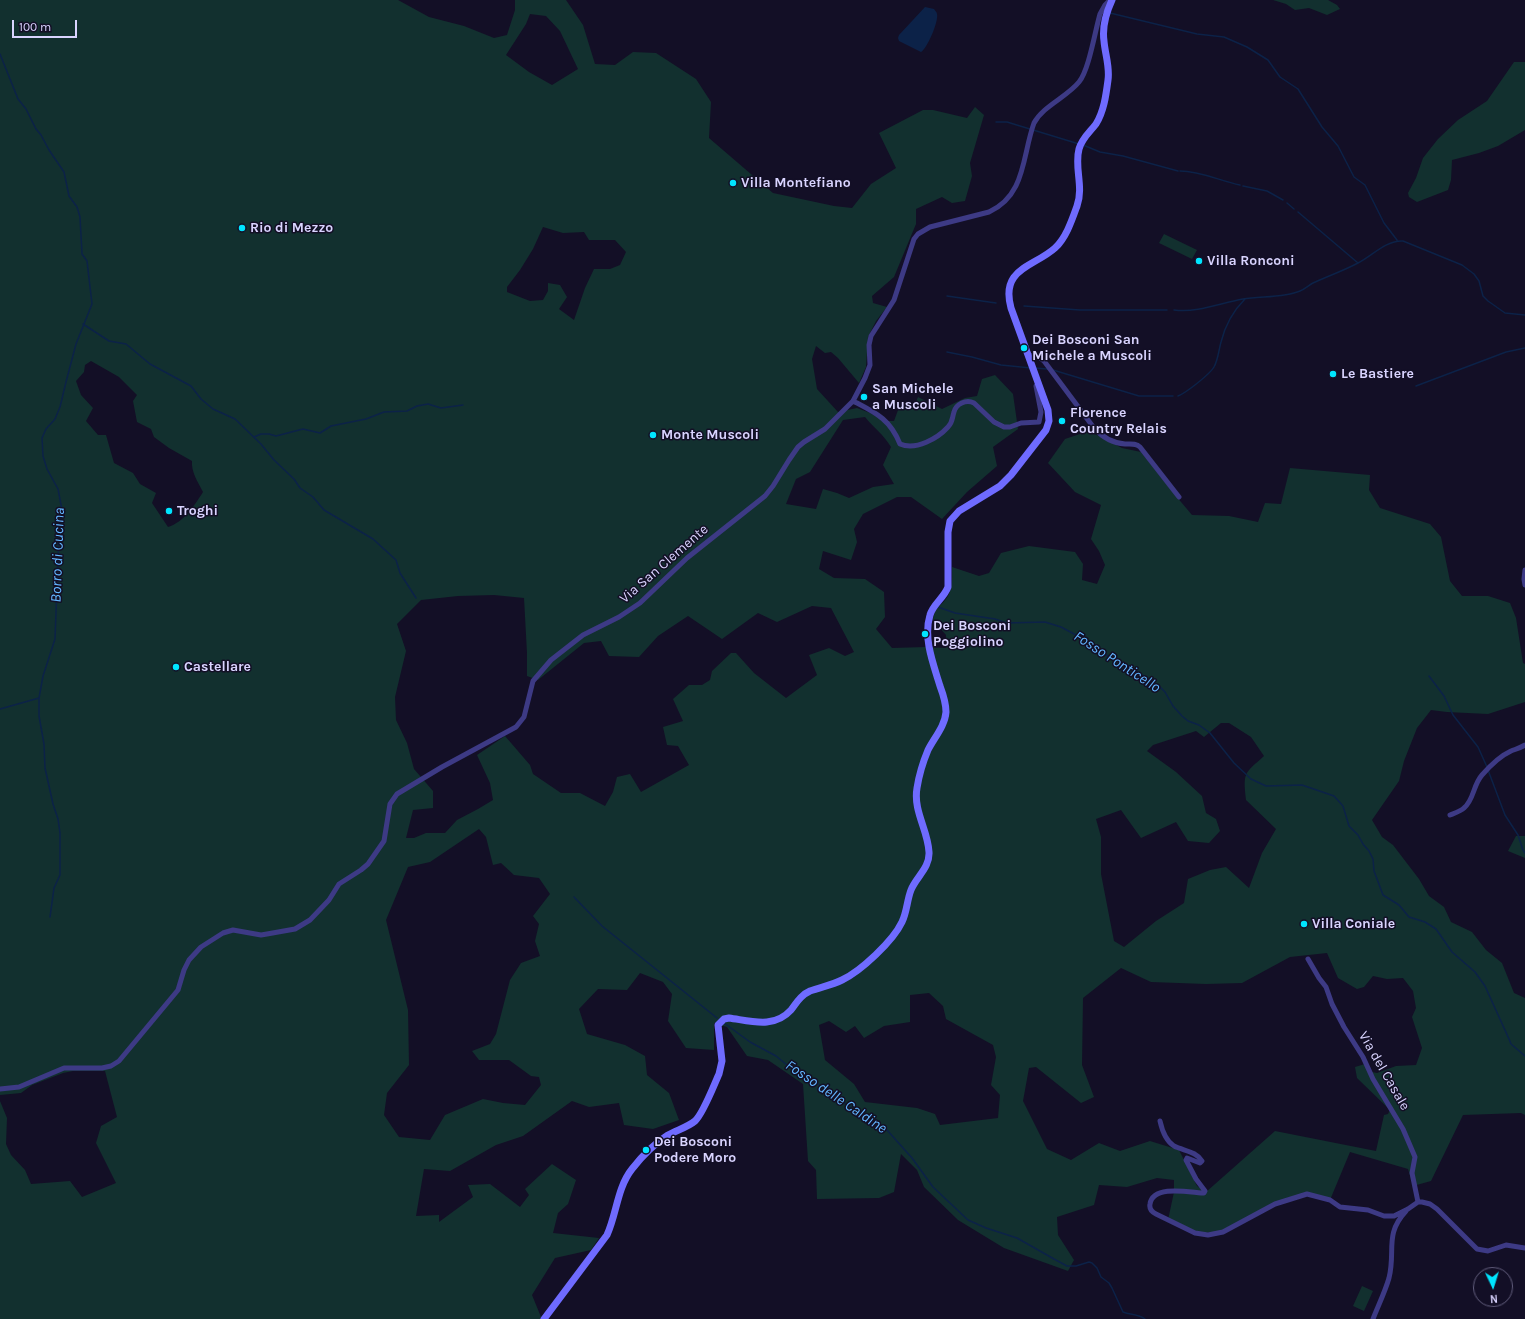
<!DOCTYPE html>
<style>
body{margin:0}
#map{position:relative;width:1525px;height:1319px;overflow:hidden;background:#130f26;font-family:Karla,sans-serif}
canvas{display:block}
.north{position:absolute;left:1473px;top:1267px;width:40px;height:40px;box-sizing:border-box;background:#130f26;border:1px solid #625e7d;border-radius:50%;rotate:176deg;font-size:11px;font-weight:700;line-height:16px;text-align:center;color:#d9d4ff}
.north::after{content:'';display:block;margin:auto;width:14px;height:18px;background:#00e5ff;clip-path:polygon(50% 0,100% 100%,50% 72%,0 100%)}
.scale{position:absolute;left:12px;top:20px;width:65px;height:18px;box-sizing:border-box;border:2px solid #d9d4ff;border-top:0;padding-left:5px;font-size:12px;line-height:14px;white-space:nowrap;color:#d9d4ff;-webkit-text-stroke:3px #130f26;paint-order:stroke}
</style>
<div id="map">
<canvas width="1525" height="1319"></canvas>
<div class="north">N</div>
<div class="scale">100 m</div>
</div>
<script>
const c = document.querySelector('canvas').getContext('2d');
c.lineJoin = 'round';
function fill(path, color) {
  c.fillStyle = color;
  c.fill(path, 'evenodd');
}
function stroke(path, color, width, dash) {
  c.strokeStyle = color;
  c.lineWidth = width;
  c.lineCap = dash ? 'butt' : 'round';
  c.setLineDash(dash || []);
  c.stroke(path);
}
function drawText(font, color, halo, rows, align = 'center') {
  c.font = font + ' Karla,sans-serif';
  c.lineWidth = 3;
  c.setLineDash([]);
  c.textBaseline = 'middle';
  c.strokeStyle = halo;
  c.fillStyle = color;
  for (const [text, x, y, turn = 0] of rows) {
    c.save();
    c.translate(x, y);
    c.rotate((+turn || 0) * Math.PI / 180);
    c.textAlign = isNaN(turn) ? turn : align;
    if (halo) c.strokeText(text, 0, 0);
    c.fillText(text, 0, 0);
    c.restore();
  }
}
fill(new Path2D(`
 M 0,0 L 398,0 L 429,17 L 464,26 L 494,38 L 507,35 L 515,10 L 515,0 L 566,0 L 583,25 L 595,64 L 615,65 L 633,52 L 656,53 L 696,79 L 711,102 L 709,138 L 773,193 L 834,206 L 852,208 L 871,184 L 896,168 L 879,133 L 923,110 L 933,110 L 967,118 L 975,107 L 984,115 L 970,163 L 972,176 L 965,201 L 952,203 L 942,197 L 916,209 L 916,224 L 894,277 L 872,296 L 873,303 L 887,307 L 876,321 L 868,337 L 866,367 L 859,383 L 838,358 L 831,352 L 825,353 L 816,346 L 812,359 L 817,389 L 838,412 L 857,408 L 870,413 L 884,421 L 894,421 L 901,402 L 915,404 L 918,397 L 942,409 L 965,398 L 977,396 L 982,379 L 995,375 L 1013,394 L 1018,429 L 993,447 L 997,466 L 967,492 L 942,519 L 911,497 L 897,497 L 863,514 L 854,529 L 857,542 L 851,560 L 823,551 L 819,569 L 834,578 L 865,579 L 884,592 L 885,617 L 876,629 L 892,648 L 926,647 L 946,648 L 946,635 L 933,620 C 934,607 942,606 948,596 C 953,587 952,576 952,567 L 979,576 L 989,573 L 1001,553 L 1029,546 L 1075,552 L 1083,564 L 1082,580 L 1097,584 L 1105,565 L 1099,551 L 1091,539 L 1101,505 L 1075,492 L 1048,463 L 1065,439 L 1089,431 L 1122,448 L 1141,452 L 1176,496 L 1192,515 L 1229,516 L 1258,522 L 1265,503 L 1281,504 L 1290,468 L 1370,475 L 1369,490 L 1380,508 L 1430,524 L 1441,537 L 1450,581 L 1462,596 L 1488,596 L 1510,603 L 1516,618 L 1523,663 L 1525,664 L 1525,702 L 1488,714 L 1447,712 L 1431,710 L 1417,728 L 1404,761 L 1399,781 L 1372,820 L 1382,837 L 1393,845 L 1419,879 L 1429,896 L 1444,907 L 1451,922 L 1472,932 L 1486,950 L 1502,963 L 1514,993 L 1525,998 L 1525,1115 L 1521,1113 L 1463,1115 L 1431,1181 L 1413,1186 L 1408,1169 L 1350,1152 L 1330,1200 L 1307,1194 L 1275,1204 L 1223,1232 L 1195,1233 L 1168,1220 L 1174,1192 L 1174,1180 L 1157,1178 L 1127,1187 L 1099,1185 L 1094,1205 L 1057,1217 L 1058,1235 L 1074,1260 L 1068,1271 L 1004,1248 L 958,1220 L 924,1187 L 917,1170 L 901,1154 L 894,1192 L 879,1198 L 817,1199 L 816,1170 L 808,1161 L 803,1084 L 768,1060 L 747,1056 L 727,1027 L 714,1023 L 714,1050 L 686,1048 L 668,1021 L 672,994 L 663,982 L 640,973 L 627,990 L 598,989 L 579,1009 L 587,1034 L 625,1045 L 645,1056 L 647,1075 L 669,1093 L 679,1120 L 653,1129 L 624,1125 L 619,1103 L 589,1107 L 572,1101 L 523,1136 L 496,1145 L 450,1171 L 424,1169 L 416,1216 L 439,1215 L 439,1222 L 473,1197 L 468,1185 L 490,1184 L 520,1207 L 529,1195 L 525,1189 L 552,1164 L 576,1180 L 568,1204 L 558,1213 L 553,1233 L 599,1238 L 591,1250 L 555,1258 L 532,1295 L 541,1317 L 540,1319 L 0,1319 L 0,1101 L 7,1118 L 6,1144 L 11,1155 L 25,1170 L 31,1184 L 70,1181 L 82,1197 L 116,1183 L 96,1143 L 101,1126 L 117,1117 L 105,1071 L 73,1071 L 63,1073 L 32,1085 L 21,1093 L 0,1095 ZM 530,14 L 546,16 L 560,31 L 578,69 L 552,85 L 529,72 L 506,55 L 526,24 ZM 543,227 L 563,233 L 584,232 L 589,240 L 615,240 L 626,252 L 620,265 L 610,269 L 594,269 L 585,288 L 574,320 L 559,309 L 567,297 L 560,285 L 548,283 L 548,291 L 543,300 L 530,301 L 507,292 L 507,287 L 520,270 L 533,249 ZM 91,361 L 119,377 L 137,395 L 133,401 L 137,422 L 151,429 L 154,437 L 169,448 L 192,461 C 191,472 198,482 203,492 C 194,506 184,522 168,527 L 152,503 L 156,493 L 140,484 L 133,473 L 114,463 L 106,435 L 98,435 L 86,421 L 93,408 L 81,395 L 76,381 L 84,372 L 85,365 ZM 865,417 C 873,427 884,435 891,447 L 883,465 L 894,484 L 873,487 L 849,498 L 837,493 L 823,489 L 816,509 L 786,504 L 796,479 L 810,472 L 843,420 ZM 494,595 L 524,598 L 527,653 L 527,676 L 538,680 L 584,643 L 601,641 L 609,656 L 639,657 L 658,636 L 688,616 L 722,639 L 758,613 L 777,622 L 812,606 L 831,608 L 854,652 L 845,656 L 829,648 L 809,655 L 817,675 L 786,698 L 754,673 L 736,653 L 731,653 L 712,671 L 710,680 L 702,685 L 689,685 L 673,699 L 683,721 L 663,727 L 667,745 L 678,746 L 689,765 L 641,792 L 630,774 L 617,777 L 613,792 L 605,806 L 580,793 L 561,793 L 533,774 L 530,765 L 505,736 L 477,755 L 490,783 L 493,800 L 478,809 L 457,820 L 445,833 L 426,833 L 414,838 L 406,838 L 413,810 L 433,808 L 433,791 L 414,769 L 407,743 L 396,720 L 395,697 L 406,651 L 397,624 L 421,600 L 458,596 ZM 1221,723 L 1229,723 L 1251,737 L 1264,756 C 1244,774 1243,772 1246,800 L 1276,829 L 1262,853 L 1249,888 L 1226,867 L 1210,870 L 1188,879 L 1184,903 L 1156,921 L 1124,947 L 1114,941 L 1101,874 L 1101,837 L 1096,819 L 1121,810 L 1141,838 L 1176,822 L 1188,841 L 1209,843 L 1220,831 L 1216,819 L 1206,813 L 1202,796 L 1176,772 L 1147,751 L 1153,745 L 1196,731 L 1204,737 ZM 479,829 L 486,837 L 493,865 L 501,863 L 514,875 L 539,878 L 550,894 L 533,916 L 539,924 L 535,941 L 540,956 L 521,963 L 510,980 L 496,1034 L 490,1044 L 472,1051 L 479,1060 L 509,1060 L 531,1076 L 539,1077 L 541,1085 L 525,1105 L 503,1103 L 483,1099 L 445,1115 L 430,1140 L 399,1137 L 384,1115 L 387,1093 L 409,1065 L 408,1010 L 386,920 L 408,867 L 430,862 ZM 1327,953 L 1338,978 L 1357,989 L 1364,987 L 1373,976 L 1387,979 L 1403,978 L 1413,991 L 1416,1008 L 1412,1017 L 1422,1048 L 1416,1065 L 1396,1066 L 1377,1073 L 1372,1072 L 1365,1064 L 1355,1067 L 1357,1078 L 1390,1110 L 1388,1114 L 1384,1115 L 1376,1151 L 1275,1131 L 1206,1192 L 1197,1186 L 1179,1150 L 1150,1141 L 1120,1151 L 1099,1143 L 1071,1160 L 1047,1149 L 1023,1101 L 1029,1068 L 1036,1067 L 1081,1103 L 1094,1097 L 1082,1065 L 1083,998 L 1121,968 L 1151,982 L 1206,984 L 1242,983 L 1290,957 ZM 929,993 L 943,1006 L 946,1019 L 993,1045 L 996,1057 L 991,1085 L 1000,1095 L 998,1118 L 940,1125 L 935,1114 L 917,1108 L 865,1102 L 854,1084 L 825,1060 L 819,1025 L 829,1021 L 846,1032 L 855,1026 L 864,1038 L 884,1026 L 910,1022 L 910,995 Z
 M 1273,0 L 1328,0 L 1337,5 L 1340,9 L 1327,15 L 1309,8 L 1295,10 L 1286,4 Z
 M 1514,62 L 1525,62 L 1525,130 L 1498,146 L 1479,153 L 1452,160 L 1451,180 L 1448,190 L 1417,202 L 1409,197 L 1408,193 L 1416,178 L 1423,158 L 1438,139 L 1458,120 L 1487,101 Z
 M 1164,234 L 1197,250 L 1192,259 L 1159,243 Z
 M 1516,836 L 1525,836 L 1525,858 L 1508,851 Z
 M 1362,1286 L 1373,1291 L 1364,1311 L 1353,1306 Z`), '#12302f');
fill(new Path2D(`
 M 925,7 L 934,9 C 935,11 937,12 937,14 C 939,21 927,49 921,52 L 899,41 L 898,38 L 899,35 Z`), '#0c2248');
stroke(new Path2D(`
 M 1110,13 L 1197,34 L 1224,37 L 1247,47 L 1268,60 L 1280,77 L 1298,89 L 1322,127 L 1338,146 L 1354,177 L 1365,185 L 1384,223 L 1397,240
 M 0,54 L 18,99 L 26,109 L 36,129 L 41,135 L 49,150 L 64,172 L 69,196 L 77,207 L 80,217 L 82,254 L 87,261 L 92,304 L 76,344 L 66,382 L 60,407 L 55,419 L 46,429 L 42,438 L 43,456 L 47,469 L 58,489 L 62,510 L 59,534 L 55,639 L 43,676 L 39,698 L 39,716 L 44,744 L 45,768 L 53,804 L 58,819 L 60,833 L 60,875 L 54,888 L 50,917
 M 996,122 L 1007,122 L 1079,144
 M 1083,145 L 1100,152 L 1123,156 L 1178,171
 M 1180,171 C 1201,171 1220,181 1240,185
 M 1243,186 L 1267,191 L 1283,200
 M 1287,203 L 1294,209
 M 1298,212 L 1358,263
 M 947,296 L 996,303
 M 1024,306 L 1080,310 L 1167,310
 M 1174,310 C 1198,313 1220,303 1243,299 C 1260,296 1284,298 1300,291 C 1305,289 1309,285 1313,283 C 1328,276 1343,271 1358,263 C 1372,256 1386,240 1403,241 L 1462,265 L 1474,274 L 1479,281 L 1483,296 L 1488,301 L 1505,313 L 1525,315
 M 83,324 L 109,341 L 126,344 L 150,364 L 191,386 L 201,399 L 213,409 L 235,419 L 261,444 L 274,460 L 294,479 L 300,488 L 313,497 L 324,510 L 373,539 L 396,560 L 400,573 L 416,598
 M 947,352 L 972,357 L 1001,365 L 1031,368
 M 1035,368 L 1047,369
 M 1053,370 L 1139,396 L 1173,396
 M 1416,386 L 1506,352 L 1525,348
 M 1178,396 C 1186,393 1210,374 1214,367 C 1218,360 1219,349 1221,342 C 1225,326 1233,311 1245,299
 M 254,437 L 261,434 L 269,434 L 276,436 L 303,429 L 320,433 L 331,426 L 366,419 L 384,412 L 407,411 L 417,406 L 428,404 L 441,408 L 463,405
 M 938,607 L 955,613 L 995,619 L 1007,623 L 1045,622 L 1061,627 L 1076,635 L 1084,638 L 1090,646 L 1115,660 L 1129,666 L 1159,686 L 1165,692 L 1173,706 L 1182,716 L 1188,721 L 1199,725 L 1210,733 L 1234,763 L 1251,779 L 1266,786 L 1302,785 L 1334,796 L 1343,806 L 1349,826 L 1358,835 L 1363,844 L 1369,851 L 1373,859 L 1374,871 L 1383,895 L 1399,905 L 1409,917 L 1425,922 L 1436,929 L 1452,952 L 1475,972 L 1485,986 L 1509,1039 L 1511,1044 L 1525,1056
 M 1429,676 L 1444,696 L 1453,715 L 1478,747 L 1487,767
 M 0,709 L 39,698
 M 1488,770 L 1505,815 L 1518,835 L 1523,850 L 1525,853
 M 574,897 L 602,926 L 717,1018
 M 724,1023 L 750,1042 L 776,1056 L 798,1074 L 814,1081 L 828,1091 L 850,1107 L 862,1119 L 887,1130 L 912,1158 L 933,1187 L 968,1220 L 986,1228 L 1017,1238 L 1054,1259 L 1067,1266 L 1076,1266 L 1089,1262 L 1092,1263 L 1097,1268 L 1101,1277 L 1109,1283 L 1112,1288 L 1123,1312 C 1131,1315 1138,1314 1145,1319`), '#0c2248', 1.5);
stroke(new Path2D(`
 M 1028,355 L 1039,357 L 1044,361 L 1094,428 C 1102,437 1113,443 1125,444 C 1131,444 1136,443 1140,447 L 1179,497
 M 853,401 C 876,413 890,419 900,444 C 916,451 938,438 948,427 C 953,422 952,418 954,412 C 956,404 966,399 974,403 L 994,422 L 1004,427 L 1010,427 L 1021,423 L 1039,422 L 1041,412 L 1036,386
 M 1525,570 L 1524,579 L 1525,585
 M 1450,815 C 1455,813 1461,811 1464,808 C 1474,800 1473,785 1482,775 C 1489,767 1500,756 1511,751 C 1516,749 1520,748 1525,745
 M 1308,959 L 1319,978 L 1326,987 L 1332,1004 L 1344,1027 L 1363,1057 L 1373,1079 L 1403,1129 L 1415,1157 L 1412,1173 L 1418,1202
 M 0,1089 L 19,1087 L 64,1068 L 102,1068 L 111,1066 L 119,1061 L 178,990 L 184,970 L 189,960 L 201,947 L 223,933 L 233,930 L 261,935 L 267,934 L 295,929 L 310,920 L 329,900 L 339,884 L 361,870 L 368,864 L 384,841 L 390,804 L 397,794 L 442,767 L 516,727 L 524,717 L 533,681 L 551,660 L 583,635 L 619,617 L 640,603 L 687,558 L 765,496 L 773,486 L 789,460 L 798,447 L 804,442 L 825,429 L 853,401 L 865,378 L 870,365 L 869,345 L 871,336 L 894,300 L 914,239 L 918,234 L 930,227 L 989,212 C 1026,195 1022,156 1034,123 C 1043,106 1067,97 1079,82 C 1089,70 1095,31 1100,14 L 1105,5 L 1110,0
 M 1160,1121 C 1162,1130 1166,1141 1174,1146 C 1184,1151 1196,1151 1202,1161 L 1200,1163 L 1187,1158 L 1186,1160 L 1196,1179 L 1205,1191 L 1204,1193 L 1201,1193 C 1188,1192 1153,1185 1150,1204 C 1149,1209 1152,1212 1156,1214 L 1195,1233 L 1208,1235 L 1223,1232 L 1275,1204 L 1307,1194 L 1330,1200 L 1340,1207 L 1368,1210 L 1384,1216 L 1394,1216 L 1408,1209 L 1418,1202 L 1422,1202 L 1430,1204 L 1437,1209 L 1477,1249 L 1488,1251 L 1506,1245 L 1525,1248
 M 1373,1319 C 1378,1306 1385,1292 1389,1278 C 1396,1250 1384,1235 1406,1211`), '#3d3a85', 5);
stroke(new Path2D(`
 M 544,1319 L 607,1235 C 617,1213 617,1188 632,1169 C 642,1156 654,1144 668,1135 C 677,1130 688,1127 695,1121 C 703,1114 714,1085 719,1074 L 722,1061 L 718,1025 L 724,1019 L 729,1018 C 751,1021 774,1029 791,1010 C 797,1002 801,995 810,991 C 821,987 832,985 842,980 C 861,971 893,941 902,922 C 907,912 907,900 911,890 C 916,877 930,868 929,852 C 928,830 913,811 917,788 C 919,775 923,762 928,750 C 934,738 945,726 946,712 C 946,703 943,694 940,686 C 933,663 923,638 930,615 C 933,604 944,598 948,587 L 948,532 L 950,521 L 959,511 L 1000,486 L 1011,475 L 1046,430 L 1049,421 L 1048,410 L 1011,308 C 1000,268 1034,267 1055,248 C 1066,238 1072,220 1077,206 C 1084,187 1074,167 1079,149 C 1082,138 1090,132 1096,124 C 1104,111 1106,95 1108,80 C 1110,67 1105,54 1104,41 C 1102,27 1106,13 1112,0`), '#6f6bff', 7);
for (const [x, y, r, color] of [
 [733,183,4,"#00e5ff"],
 [242,228,4,"#00e5ff"],
 [1199,261,4,"#00e5ff"],
 [1024,348,4,"#00e5ff"],
 [1333,374,4,"#00e5ff"],
 [864,397,4,"#00e5ff"],
 [1062,421,4,"#00e5ff"],
 [653,435,4,"#00e5ff"],
 [169,511,4,"#00e5ff"],
 [925,634,4,"#00e5ff"],
 [176,667,4,"#00e5ff"],
 [1304,924,4,"#00e5ff"],
 [646,1150,4,"#00e5ff"]
]) {
  const dot = new Path2D();
  dot.arc(x, y, r, 0, 2 * Math.PI);
  c.fillStyle = color;
  c.fill(dot);
  stroke(dot, '#130f26', 1.5);
}
drawText('bold 14px', '#d9d4ff', '#130f26', [
 ["Villa Montefiano",741,183],
 ["Rio di Mezzo",250,228],
 ["Villa Ronconi",1207,261],
 ["Dei Bosconi San",1032,340],
 ["Michele a Muscoli",1032,356],
 ["Le Bastiere",1341,374],
 ["San Michele",872,389],
 ["a Muscoli",872,405],
 ["Florence",1070,413],
 ["Country Relais",1070,429],
 ["Monte Muscoli",661,435],
 ["Troghi",177,511],
 ["Dei Bosconi",933,626],
 ["Poggiolino",933,642],
 ["Castellare",184,667],
 ["Villa Coniale",1312,924],
 ["Dei Bosconi",654,1142],
 ["Podere Moro",654,1158]
], 'left');
drawText('14px', '#d9d4ff', '#130f26', [
 ["Via San Clemente",664,564,-41],
 ["Via del Casale",1384,1071,60]
]);
drawText('italic 15px', '#62b6ff', '#130f26', [
 ["Borro di Cucina",58,555,-88],
 ["Fosso Ponticello",1117,662,33],
 ["Fosso delle Caldine",836,1097,34]
]);
</script>
